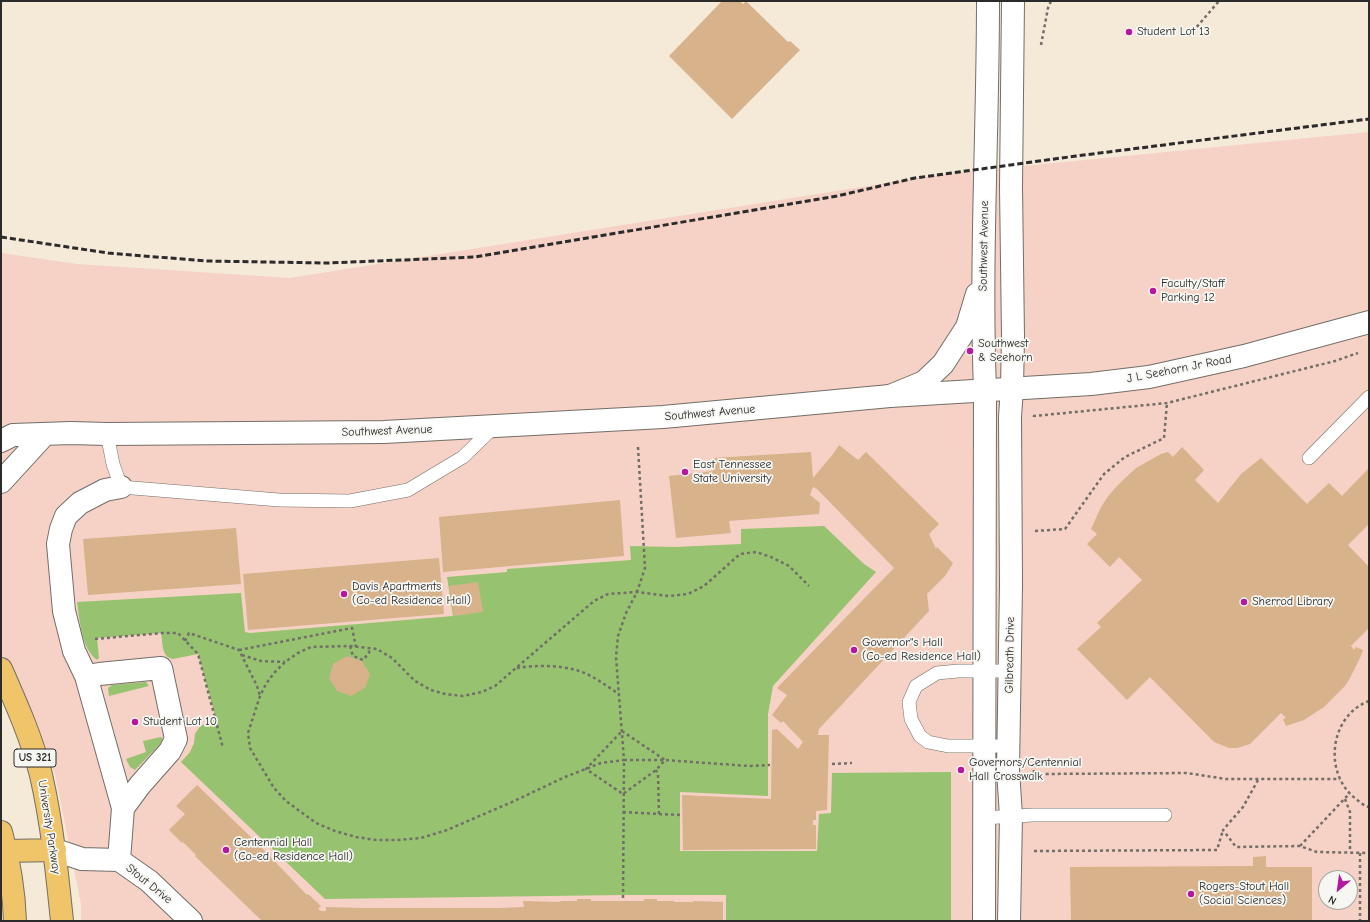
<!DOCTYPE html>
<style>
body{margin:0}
#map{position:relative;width:1370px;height:922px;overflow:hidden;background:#f5e9d8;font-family:"Comic Neue",sans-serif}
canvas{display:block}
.frame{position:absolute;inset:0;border:2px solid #2b2b2b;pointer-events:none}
.north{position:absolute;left:1318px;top:870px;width:40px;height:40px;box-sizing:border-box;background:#f6f6f2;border:1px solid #a5a5a2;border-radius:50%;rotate:209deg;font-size:11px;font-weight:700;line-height:16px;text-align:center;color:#2b2b2b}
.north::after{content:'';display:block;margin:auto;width:14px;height:18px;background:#b5179e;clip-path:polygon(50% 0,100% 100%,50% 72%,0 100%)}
</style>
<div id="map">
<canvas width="1370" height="922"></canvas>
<div class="frame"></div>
<div class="north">N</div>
</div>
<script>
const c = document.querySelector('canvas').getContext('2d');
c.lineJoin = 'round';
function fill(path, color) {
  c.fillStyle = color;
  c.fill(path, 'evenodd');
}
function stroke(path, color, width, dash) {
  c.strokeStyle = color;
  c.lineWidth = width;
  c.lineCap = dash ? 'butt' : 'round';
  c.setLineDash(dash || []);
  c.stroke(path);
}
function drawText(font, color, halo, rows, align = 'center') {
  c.font = font + ' "Comic Neue",sans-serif';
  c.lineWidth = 3.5;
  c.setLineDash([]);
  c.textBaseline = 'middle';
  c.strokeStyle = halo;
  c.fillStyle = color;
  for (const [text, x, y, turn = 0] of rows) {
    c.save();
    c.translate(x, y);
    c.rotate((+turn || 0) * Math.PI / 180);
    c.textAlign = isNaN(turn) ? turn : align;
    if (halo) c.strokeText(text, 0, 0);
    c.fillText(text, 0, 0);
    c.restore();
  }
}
fill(new Path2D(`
 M 1369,132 L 1369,921 L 81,921 L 81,904 L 55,774 L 1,666 L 1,253 L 77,264 L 290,278 L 943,174 ZM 1326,878 L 1350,878 L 1350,902 L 1326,902 Z`), '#f6d1c5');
fill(new Path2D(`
 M 824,526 L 864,564 L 876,572 L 773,686 L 768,714 L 768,796 L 680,792 L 680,851 L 817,851 L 819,814 L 831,813 L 832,773 L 951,772 L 951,921 L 726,921 L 726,895 L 623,895 L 325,899 L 181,762 L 190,752 L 194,743 L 195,734 L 200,726 L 216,719 L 198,654 L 173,659 C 161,657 163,643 161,633 L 97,638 L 99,658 L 97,660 C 81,648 80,621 77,602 L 241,593 L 245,632 L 250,633 L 453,616 L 447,577 L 507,572 L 507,569 L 631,560 L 630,546 L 675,547 L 741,544 L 741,529 Z
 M 146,682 L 149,686 L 109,696 L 108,688 L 112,685 Z
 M 161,737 L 164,740 L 135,770 L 130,767 L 126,759 L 146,752 L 143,741 Z`), '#97c370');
fill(new Path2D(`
 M 722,1 L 740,1 L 743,4 L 746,1 L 788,42 L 790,41 L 800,50 L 732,119 L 669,56 Z
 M 839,445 L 858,460 L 866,452 L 939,524 L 929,534 L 936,549 L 937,547 L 953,563 L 945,576 L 927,594 L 929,611 L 819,729 L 818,735 L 829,735 L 827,810 L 816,811 L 816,820 L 813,820 L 813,825 L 816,825 L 816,849 L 683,850 L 682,795 L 771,799 L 772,730 L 777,729 L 798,749 L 803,742 L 783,721 L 781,723 L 772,715 L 787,695 L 777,688 L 894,568 L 817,489 L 813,487 L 810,495 L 820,503 L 819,514 L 729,521 L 731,533 L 676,538 L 669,476 L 713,471 L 713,458 L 811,452 L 813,478 L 833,454 Z
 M 1182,447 L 1204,470 L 1195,480 L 1218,503 L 1241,474 L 1261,458 L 1307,504 L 1329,483 L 1342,496 L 1369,468 L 1369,524 L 1348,545 L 1369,567 L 1369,628 L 1351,646 L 1354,650 L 1356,647 L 1363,650 L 1360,658 L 1350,678 L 1345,686 L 1324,707 L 1304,720 L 1286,726 L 1283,719 L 1286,718 L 1281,713 L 1250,744 L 1237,748 L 1229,748 L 1214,742 L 1150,677 L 1127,700 L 1077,649 L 1101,627 L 1097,623 L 1142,580 L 1119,557 L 1110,567 L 1087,544 L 1097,534 L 1091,529 L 1101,507 L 1109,495 L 1119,484 L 1136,468 L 1161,454 L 1168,452 L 1173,457 Z
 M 620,500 L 624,556 L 443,572 L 439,517 Z
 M 236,528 L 241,584 L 88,595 L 83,539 Z
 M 439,558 L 444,614 L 248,630 L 243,574 Z
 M 478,582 L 483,612 L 454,616 L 449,586 Z
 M 347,656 L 362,661 L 370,674 L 365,688 L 351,696 L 337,691 L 329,678 L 333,664 Z
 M 197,785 L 257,843 L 307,895 L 308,894 L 321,906 L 318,909 L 321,911 L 326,911 L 326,907 L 362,908 L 498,908 L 524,907 L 523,901 L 561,902 L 560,901 L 577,901 L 577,899 L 591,899 L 591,901 L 644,901 L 644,899 L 657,899 L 657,901 L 674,901 L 674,902 L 693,902 L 693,901 L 723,902 L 723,921 L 262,921 L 195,856 L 196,855 L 183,842 L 182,843 L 169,830 L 185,814 L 176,806 Z
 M 1266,856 L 1266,867 L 1312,867 L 1312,921 L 1071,921 L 1070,867 L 1253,866 L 1253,857 Z`), '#d8b28b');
const service = new Path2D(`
 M 107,434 L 113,464 L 121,487 L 279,500 L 350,501 L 408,490 L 463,457 L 495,426
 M 1309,458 L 1369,397
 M 1008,746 L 948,746 L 928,742 L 920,736 L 911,719 L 909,702 L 916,686 L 937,673 L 958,671 L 1010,671
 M 983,818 L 1033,815 L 1165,815`);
const minor = new Path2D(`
 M 1,441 L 13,435 L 71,433 L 107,434 L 384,432 L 663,417 L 890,396 L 1091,384 L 1149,377 L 1244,356 L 1369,322
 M 1,482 L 45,434
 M 86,676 L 99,674 L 161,668 L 176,739 L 170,751 L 140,785 L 123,808
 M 55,850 L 82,859 L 119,860 L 149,881 L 191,921
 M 119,860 L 123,808 L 86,676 L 74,651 L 64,611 L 58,544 L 61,529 L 66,516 L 80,503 L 105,490 L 121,487`);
const tertiary = new Path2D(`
 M 890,396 L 924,382 L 943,364 L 967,327 L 977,294
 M 984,921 L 985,390 C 980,260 988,131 988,1
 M 1009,921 L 1011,816 L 1008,770 L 1011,585 L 1010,417 L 1012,388 L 1013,337 L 1011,187 L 1013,1`);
const trunk = new Path2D(`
 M 1,669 C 16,703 32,739 41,775 C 52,823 57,872 62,921
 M 1,832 C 9,861 14,891 15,921
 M 6,851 L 55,850`);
stroke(service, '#726e68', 14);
stroke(minor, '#726e68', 24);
stroke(tertiary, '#726e68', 24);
stroke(trunk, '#726e68', 24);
stroke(new Path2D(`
 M 1189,36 L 1219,1
 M 1041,45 L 1048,8 L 1051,1
 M 1034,417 L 1034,416 L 1167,403 L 1335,361 L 1358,353
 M 638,447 L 645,568 L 637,592 L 626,613 L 618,636 L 616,657 L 624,760 L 601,763 L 565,777 L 512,802 L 447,830 L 421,838 L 398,840 L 376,840 L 356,837 L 335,831 L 316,823 L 286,801 L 274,788 L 250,748 L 248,733 L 260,696 L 266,684 L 274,673 L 285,662 L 298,653 L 311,647 L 350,646 L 377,649 L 392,658 L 415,681 L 431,690 L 445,694 L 463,696 L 482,692 L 495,686 L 594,601 L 608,594 L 637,592 L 669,596 L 688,594 L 704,586 L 740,554 L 756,552 L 771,557 L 789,566 L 809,586
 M 1035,531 L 1065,529 L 1104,474 L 1125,457 L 1164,438 L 1167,403
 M 95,639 L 162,633 L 178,633 L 198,654 L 223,748
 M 185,641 L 189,633 L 239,650 L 257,686 L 260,696
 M 350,646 L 353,656 L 363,660 L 369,653 L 369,647
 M 239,650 L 352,628 L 356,647
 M 242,655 L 261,661 L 285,662
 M 517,668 C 535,665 557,665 576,670 C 591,674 605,685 619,694
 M 1369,701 C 1329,716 1323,774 1356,799 C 1360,802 1364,806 1369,807
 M 622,731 L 665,760 L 656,770 L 623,794 L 586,769 Z
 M 832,764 L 852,763
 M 1034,764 L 1034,776 L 1042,774 L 1187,773 L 1226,779 L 1340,779
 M 1258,780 L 1243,807 L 1223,830 L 1236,847 L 1300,846 L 1317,852 L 1369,853
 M 1345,799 L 1350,812 L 1350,852
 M 623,812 L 659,814 L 658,774 L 656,770
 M 659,814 L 681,815
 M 1300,846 L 1349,794
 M 1034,851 L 1217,850 L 1223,830
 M 1360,853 L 1360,921
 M 623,898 L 624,760 L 665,760 L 749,766 L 770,765`), '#726e68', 2.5, [3, 3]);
stroke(service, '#fff', 13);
stroke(minor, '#fff', 22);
stroke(tertiary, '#fff', 22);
stroke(trunk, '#f0c469', 22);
stroke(new Path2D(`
 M 1,237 L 108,253 L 206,261 L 328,263 L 475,257 L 837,196 L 915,178 L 1076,156 L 1369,119`), '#2b2b2b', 3, [6, 3]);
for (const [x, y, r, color] of [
 [1129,32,4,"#b5179e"],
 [1153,291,4,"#b5179e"],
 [970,351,4,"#b5179e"],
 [685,472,4,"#b5179e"],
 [344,594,4,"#b5179e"],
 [1244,602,4,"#b5179e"],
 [854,650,4,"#b5179e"],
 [135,722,4,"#b5179e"],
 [961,770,4,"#b5179e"],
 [226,850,4,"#b5179e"],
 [1191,894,4,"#b5179e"]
]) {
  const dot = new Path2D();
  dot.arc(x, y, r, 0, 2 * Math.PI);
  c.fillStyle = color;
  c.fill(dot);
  stroke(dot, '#f6f6f2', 1.5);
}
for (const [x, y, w] of [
 [35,758,42]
]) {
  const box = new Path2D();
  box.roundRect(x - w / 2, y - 9, w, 18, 3);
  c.fillStyle = '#f6f6f2';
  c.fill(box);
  stroke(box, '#2b2b2b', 1);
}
drawText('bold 11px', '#2b2b2b', null, [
 ["US 321",35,758]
]);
drawText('12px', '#2b2b2b', '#f6f6f2', [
 ["Student Lot 13",1137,32],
 ["Faculty/Staff",1161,284],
 ["Parking 12",1161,298],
 ["Southwest",978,344],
 ["& Seehorn",978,358],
 ["East Tennessee",693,465],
 ["State University",693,479],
 ["Davis Apartments",352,587],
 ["(Co-ed Residence Hall)",352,601],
 ["Sherrod Library",1252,602],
 ["Governor\"s Hall",862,643],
 ["(Co-ed Residence Hall)",862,657],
 ["Student Lot 10",143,722],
 ["Governors/Centennial",969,763],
 ["Hall Crosswalk",969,777],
 ["Centennial Hall",234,843],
 ["(Co-ed Residence Hall)",234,857],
 ["Rogers-Stout Hall",1199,887],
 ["(Social Sciences)",1199,901]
], 'left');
drawText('12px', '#2b2b2b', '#f6f6f2', [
 ["Southwest Avenue",984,246,-89],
 ["J L Seehorn Jr Road",1179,369,-11],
 ["Southwest Avenue",710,413,-5],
 ["Southwest Avenue",387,431,-2],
 ["Gilbreath Drive",1010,655,-89],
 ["University Parkway",49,827,81],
 ["Stout Drive",149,884,39]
]);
</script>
